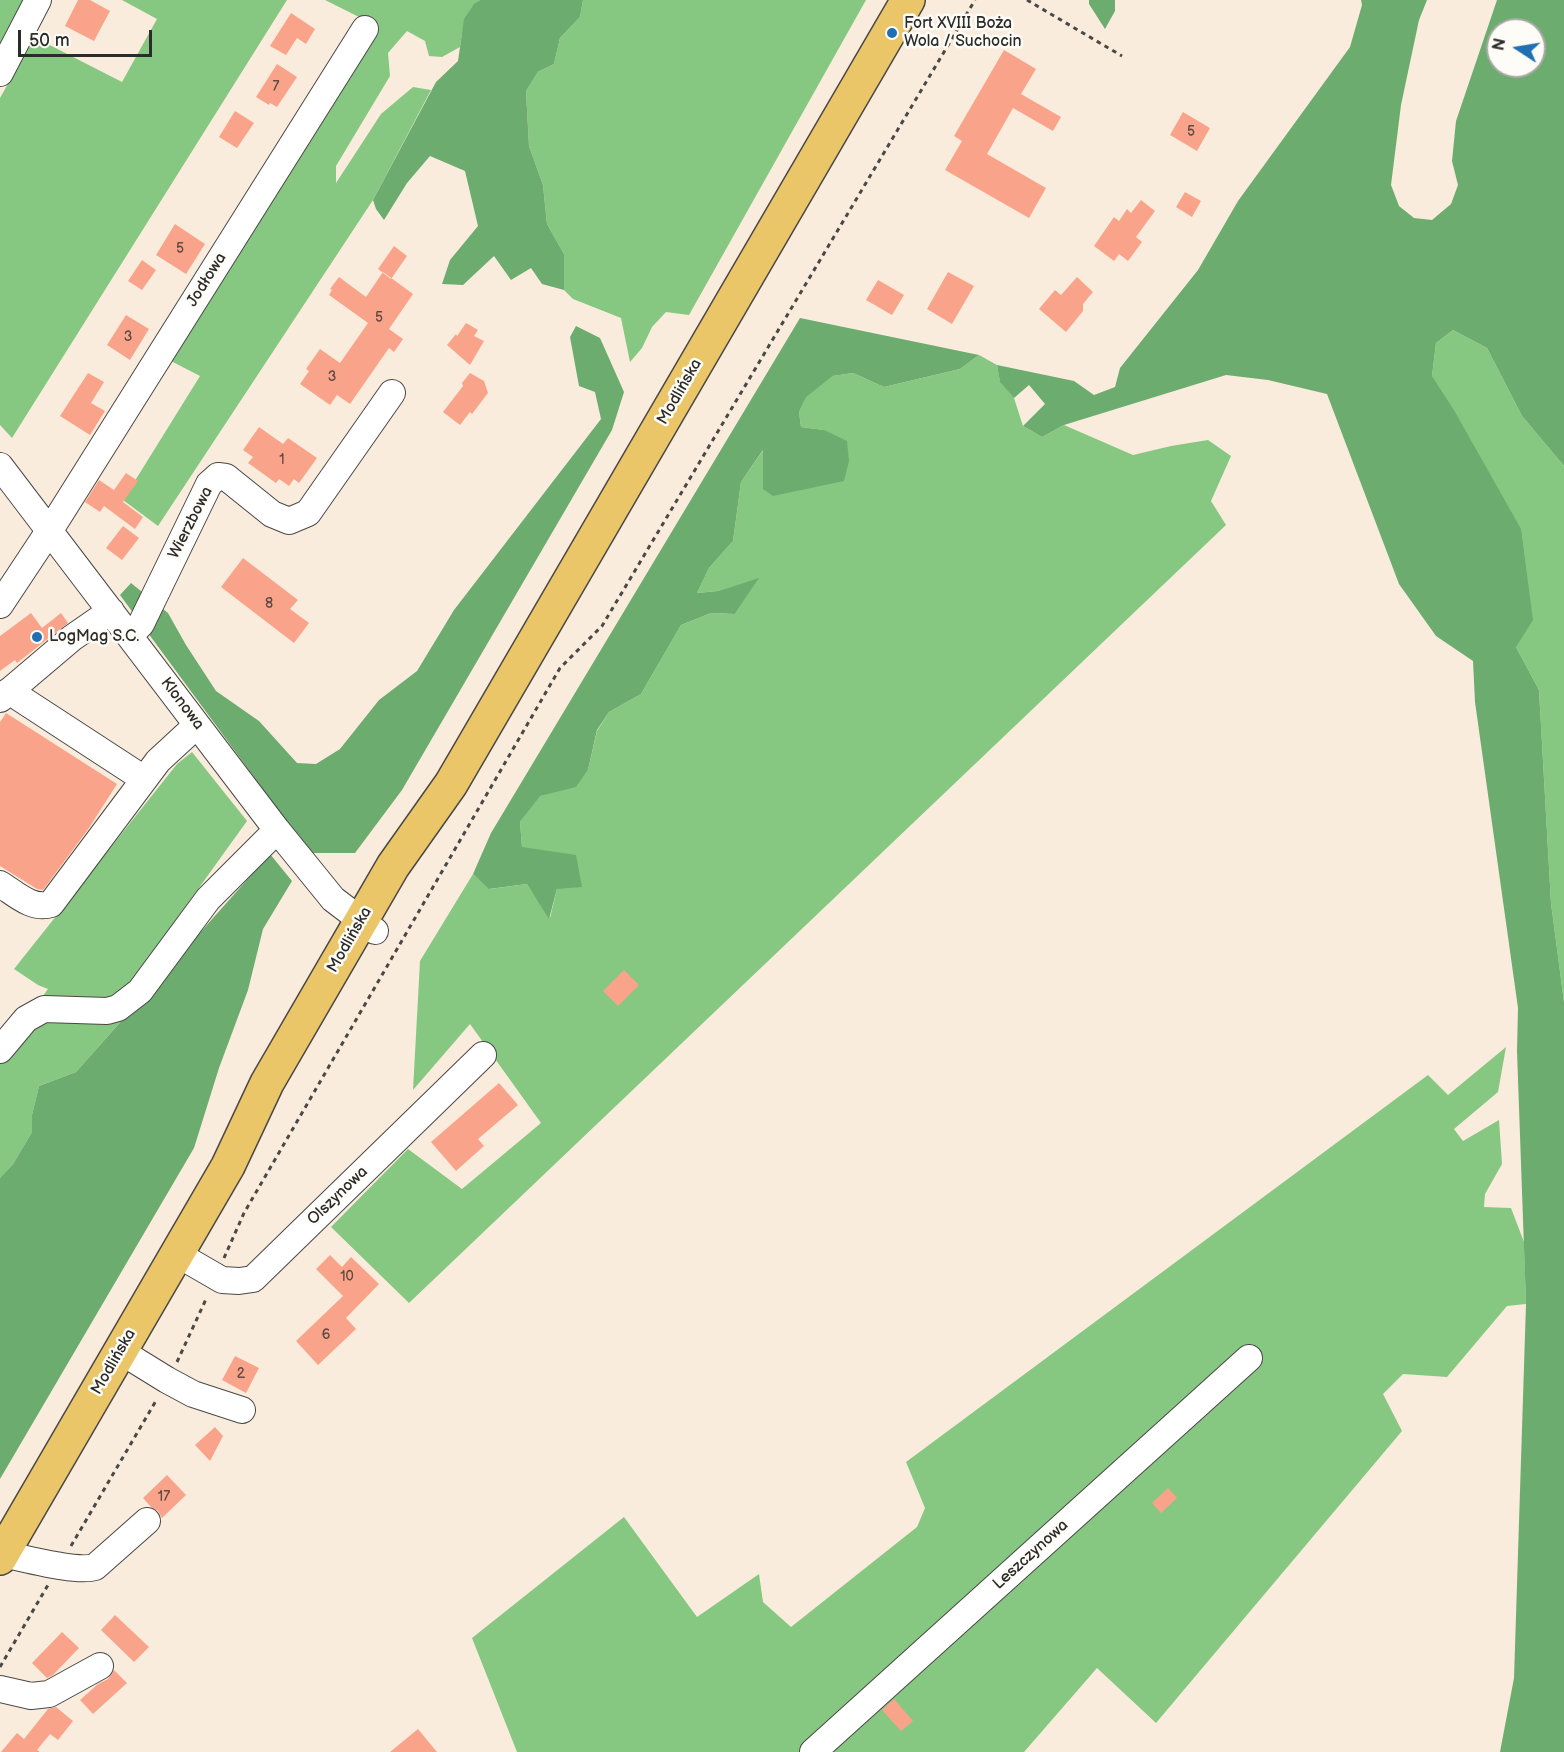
<!DOCTYPE html>
<meta charset="utf-8">
<style>
body{margin:0}
#map{position:relative;width:1564px;height:1752px;overflow:hidden;background:#f9ecdc;font-family:"Balsamiq Sans",sans-serif}
canvas{display:block}
.north{position:absolute;left:1486px;top:18px;width:60px;height:60px;box-sizing:border-box;background:#fdfcf7;border:2px solid #a9a8a5;border-radius:50%;rotate:282deg;font-size:16px;font-weight:700;line-height:24px;text-align:center;color:#2b2b2b}
.north::after{content:'';display:block;margin:auto;width:21px;height:27px;background:#1f6fb2;clip-path:polygon(50% 0,100% 100%,50% 72%,0 100%)}
.scale{position:absolute;left:18px;top:30px;width:134px;height:27px;box-sizing:border-box;border:3px solid #2b2b2b;border-top:0;padding-left:8px;font-size:18px;line-height:21px;white-space:nowrap;color:#2b2b2b;-webkit-text-stroke:4px #fdfcf7;paint-order:stroke}
</style>
<div id="map">
<canvas width="1564" height="1752"></canvas>
<div class="north">N</div>
<div class="scale">50 m</div>
</div>
<script>
const c = document.querySelector('canvas').getContext('2d');
c.lineJoin = 'round';
function fill(path, color) {
  c.fillStyle = color;
  c.fill(path, 'evenodd');
}
function stroke(path, color, width, dash) {
  c.strokeStyle = color;
  c.lineWidth = width;
  c.lineCap = dash ? 'butt' : 'round';
  c.setLineDash(dash || []);
  c.stroke(path);
}
function drawText(font, color, halo, rows, align = 'center') {
  c.font = font + ' "Balsamiq Sans",sans-serif';
  c.lineWidth = 5;
  c.setLineDash([]);
  c.textBaseline = 'middle';
  c.strokeStyle = halo;
  c.fillStyle = color;
  for (const [text, x, y, turn = 0] of rows) {
    c.save();
    c.translate(x, y);
    c.rotate((+turn || 0) * Math.PI / 180);
    c.textAlign = isNaN(turn) ? turn : align;
    if (halo) c.strokeText(text, 0, 0);
    c.fillText(text, 0, 0);
    c.restore();
  }
}
fill(new Path2D(`
 M 0,0 L 26,0 L 0,46 Z
 M 122,0 L 287,0 L 12,438 L 0,425 L 0,98 L 34,37 L 122,82 L 157,19 Z
 M 325,0 L 480,0 C 464,12 463,29 460,47 L 442,57 L 429,56 L 425,41 L 407,31 L 388,53 L 390,76 L 336,166 L 336,183 L 381,114 L 413,87 L 431,90 L 373,200 L 158,526 L 123,500 L 200,376 L 167,359 L 377,26 Z
 M 583,0 L 866,0 L 689,315 L 666,312 L 652,327 L 642,348 L 630,362 L 621,318 L 573,299 L 564,290 L 564,254 L 547,224 L 543,185 L 529,146 L 526,91 L 538,72 L 554,64 L 560,38 L 580,17 Z
 M 1453,330 L 1487,348 L 1522,416 L 1564,466 L 1564,1002 L 1551,903 L 1539,690 L 1516,647 L 1432,376 L 1436,343 Z
 M 979,355 L 997,365 L 1000,381 L 1014,398 L 1023,426 L 1042,437 L 1064,425 L 1133,455 L 1171,446 L 1208,440 L 1231,456 L 1211,501 L 1226,525 L 409,1303 L 331,1227 L 408,1149 L 462,1189 L 541,1123 L 470,1024 L 413,1090 L 420,961 L 473,874 L 490,889 L 527,884 L 550,918 L 557,889 L 522,847 L 520,822 L 539,796 L 576,786 L 588,770 L 597,731 L 609,712 L 641,694 L 681,625 L 711,613 L 735,614 L 758,579 L 718,591 L 697,593 L 709,568 L 733,541 L 741,482 L 764,449 L 763,489 L 824,430 L 801,427 L 799,412 L 806,396 L 833,376 L 853,373 L 884,387 L 960,369 Z
 M 192,752 L 247,821 L 147,960 L 132,1009 L 76,1072 L 39,1086 L 32,1115 L 32,1132 L 13,1164 L 0,1178 L 0,1054 L 48,989 L 38,985 L 14,969 L 177,764 Z
 M 1506,1047 L 1498,1092 L 1454,1129 L 1463,1141 L 1499,1120 L 1502,1164 L 1485,1194 L 1484,1207 L 1511,1208 L 1524,1242 L 1526,1304 L 1507,1306 L 1447,1377 L 1403,1374 L 1383,1394 L 1402,1431 L 1156,1723 L 1097,1668 L 1024,1752 L 517,1752 L 472,1638 L 624,1517 L 697,1617 L 759,1574 L 763,1602 L 791,1627 L 917,1527 L 925,1508 L 906,1462 L 1428,1075 L 1448,1095 Z`), '#86c881');
fill(new Path2D(`
 M 480,0 L 583,0 L 580,17 L 560,38 L 554,64 L 538,72 L 526,91 L 529,146 L 543,185 L 547,224 L 564,254 L 564,290 L 542,284 L 531,268 L 511,280 L 494,256 L 463,285 L 442,284 L 450,260 L 478,226 L 465,171 L 430,156 L 407,183 L 384,220 L 376,209 L 373,200 L 436,82 L 458,61 L 464,19 L 474,4 Z
 M 1089,0 L 1115,0 L 1115,11 L 1105,29 L 1089,4 Z
 M 1361,0 L 1427,0 L 1419,20 L 1401,105 L 1391,185 L 1399,206 L 1414,218 L 1432,220 L 1451,204 L 1458,185 L 1452,161 L 1456,121 L 1497,0 L 1564,0 L 1564,466 L 1522,416 L 1487,348 L 1453,330 L 1436,343 L 1432,376 L 1455,412 L 1521,529 L 1533,620 L 1516,647 L 1539,690 L 1551,903 L 1564,1002 L 1564,1752 L 1500,1752 L 1514,1678 L 1526,1304 L 1517,1051 L 1518,1008 L 1475,702 L 1473,661 L 1436,636 L 1399,584 L 1327,394 L 1268,380 L 1226,375 L 1064,425 L 1042,437 L 1023,426 L 1045,404 L 1029,385 L 1014,398 L 1000,382 L 997,365 L 1074,381 L 1094,395 L 1115,387 L 1120,368 L 1198,270 L 1238,201 L 1350,47 L 1362,5 ZM 1498,30 L 1534,30 L 1534,66 L 1498,66 Z
 M 800,318 L 979,355 L 960,369 L 884,387 L 853,373 L 833,376 L 806,397 L 799,412 L 801,427 L 824,430 L 847,441 L 849,461 L 844,481 L 773,496 L 763,489 L 763,450 L 741,482 L 733,541 L 709,568 L 697,593 L 718,591 L 759,578 L 735,614 L 711,613 L 681,625 L 641,694 L 609,712 L 597,730 L 588,770 L 576,787 L 540,796 L 520,822 L 522,847 L 576,855 L 582,887 L 557,889 L 549,919 L 527,884 L 489,889 L 473,874 L 491,833 Z
 M 576,326 L 600,338 L 624,392 L 612,430 L 402,790 L 355,853 L 310,853 L 120,595 L 131,583 L 168,613 L 186,645 L 216,691 L 259,721 L 297,763 L 316,764 L 340,749 L 379,700 L 417,671 L 454,610 L 601,419 L 595,392 L 579,386 L 570,337 Z
 M 270,854 L 292,881 L 263,929 L 248,990 L 219,1068 L 194,1148 L 0,1479 L 0,1178 L 13,1164 L 32,1132 L 32,1115 L 39,1086 L 76,1072 Z`), '#6cac6f');
fill(new Path2D(`
 M 78,0 L 90,0 L 110,11 L 94,41 L 65,26 Z
 M 291,13 L 315,29 L 306,44 L 297,38 L 286,55 L 270,46 Z
 M 1004,50 L 1036,69 L 1021,94 L 1061,117 L 1053,131 L 1013,108 L 987,154 L 1046,188 L 1029,218 L 945,170 L 962,141 L 954,136 Z
 M 277,64 L 297,77 L 277,107 L 270,103 L 269,105 L 256,97 Z
 M 235,111 L 254,123 L 237,148 L 219,137 Z
 M 1183,112 L 1210,128 L 1197,151 L 1170,135 Z
 M 1185,192 L 1201,201 L 1192,217 L 1176,207 Z
 M 1141,200 L 1155,211 L 1136,237 L 1142,242 L 1128,261 L 1119,254 L 1114,261 L 1094,246 L 1114,217 L 1119,221 L 1127,209 L 1131,213 Z
 M 175,224 L 205,244 L 186,274 L 156,255 Z
 M 394,246 L 407,256 L 391,279 L 378,269 Z
 M 142,260 L 156,270 L 142,290 L 128,281 Z
 M 383,272 L 413,294 L 389,329 L 403,339 L 394,352 L 389,348 L 350,404 L 337,395 L 330,405 L 300,384 L 309,371 L 306,369 L 320,349 L 340,363 L 368,323 L 329,295 L 332,290 L 330,289 L 339,277 L 366,297 Z
 M 948,272 L 974,286 L 952,324 L 927,309 Z
 M 1077,277 L 1093,292 L 1083,304 L 1083,311 L 1066,332 L 1039,309 L 1055,290 L 1061,295 Z
 M 878,280 L 904,295 L 892,315 L 866,300 Z
 M 126,315 L 149,329 L 130,360 L 107,345 Z
 M 466,323 L 478,330 L 474,336 L 484,341 L 470,365 L 447,345 L 456,334 L 457,336 Z
 M 88,373 L 104,382 L 91,403 L 105,411 L 90,435 L 60,416 Z
 M 470,373 L 484,381 L 488,393 L 472,414 L 470,412 L 460,425 L 443,412 L 463,386 L 462,383 Z
 M 259,427 L 283,444 L 288,438 L 317,458 L 299,483 L 294,479 L 289,486 L 279,479 L 276,483 L 248,463 L 253,457 L 243,450 Z
 M 126,473 L 138,481 L 123,502 L 143,517 L 135,529 L 104,506 L 100,512 L 85,502 L 99,480 L 114,490 Z
 M 123,526 L 139,538 L 122,560 L 106,548 Z
 M 243,558 L 298,600 L 290,609 L 309,623 L 294,643 L 221,587 Z
 M 31,613 L 42,628 L 61,613 L 68,623 L 17,663 L 15,660 L 0,671 L 0,636 Z
 M 6,713 L 117,784 L 89,828 L 43,890 L 37,889 L 0,866 L 0,722 Z
 M 624,970 L 639,985 L 618,1006 L 603,991 Z
 M 499,1083 L 518,1105 L 478,1139 L 484,1146 L 456,1171 L 431,1142 Z
 M 330,1255 L 342,1267 L 351,1257 L 379,1284 L 346,1318 L 356,1329 L 318,1365 L 296,1341 L 343,1296 L 316,1269 Z
 M 235,1356 L 259,1368 L 246,1393 L 222,1380 Z
 M 215,1427 L 223,1436 L 210,1461 L 195,1445 Z
 M 167,1475 L 186,1495 L 162,1518 L 158,1511 L 151,1507 L 143,1498 Z
 M 1168,1488 L 1177,1498 L 1161,1513 L 1152,1503 Z
 M 115,1615 L 149,1647 L 134,1662 L 101,1630 Z
 M 62,1632 L 79,1648 L 53,1675 L 47,1678 L 32,1663 Z
 M 114,1670 L 127,1683 L 93,1714 L 80,1700 L 98,1684 L 108,1679 L 112,1674 Z
 M 894,1699 L 913,1721 L 901,1731 L 882,1710 Z
 M 56,1707 L 73,1721 L 58,1740 L 50,1734 L 37,1750 L 40,1752 L 1,1752 L 17,1733 L 24,1739 L 48,1709 Z
 M 418,1729 L 437,1752 L 390,1752 Z`), '#f9a48a');
const minor = new Path2D(`
 M 0,73 L 38,0
 M 0,466 L 277,830 L 333,899 L 375,931
 M 0,605 L 57,519 L 365,29
 M 130,635 L 141,624 L 209,484 L 218,476 L 226,477 L 272,514 L 289,521 L 308,513 L 392,393
 M 9,691 L 144,779
 M 0,699 L 72,638 L 111,611
 M 0,884 C 16,894 32,910 51,904 L 158,761 L 197,725
 M 0,1050 L 26,1019 L 44,1009 L 107,1011 L 118,1008 L 140,991 L 208,899 L 277,830
 M 177,1254 L 222,1280 L 239,1281 L 253,1279 L 483,1055
 M 120,1351 L 167,1380 L 193,1394 L 242,1410
 M 2,1554 C 24,1558 76,1573 95,1567 L 147,1521
 M 0,1689 L 31,1696 L 49,1694 L 100,1666
 M 813,1752 L 1249,1358`);
const major = new Path2D(`
 M 0,1558 L 228,1166 L 267,1083 L 393,866 L 451,784 L 908,0`);
stroke(minor, '#4a4846', 28);
stroke(major, '#4a4846', 36);
stroke(new Path2D(`
 M 1027,0 L 1122,56
 M 224,1258 L 244,1213 L 560,668 L 602,626 L 975,0
 M 177,1362 L 207,1297
 M 71,1546 L 157,1399
 M 0,1667 L 48,1585`), '#4a4846', 3, [4.5, 4.5]);
stroke(minor, '#fff', 26);
stroke(major, '#ebc669', 33);
for (const [x, y, r, color] of [
 [892,33,6,"#1f6fb2"],
 [37,637,6,"#1f6fb2"]
]) {
  const dot = new Path2D();
  dot.arc(x, y, r, 0, 2 * Math.PI);
  c.fillStyle = color;
  c.fill(dot);
  stroke(dot, '#fdfcf7', 2);
}
drawText('14px', '#5e4943', null, [
 ["7",276,87],
 ["5",1191,132],
 ["5",180,249],
 ["5",379,318],
 ["3",128,337],
 ["3",332,377],
 ["1",282,460],
 ["8",269,604],
 ["10",347,1277],
 ["6",326,1335],
 ["2",241,1374],
 ["17",164,1497]
]);
drawText('16px', '#2b2b2b', '#fdfcf7', [
 ["Fort XVIII Boża",904,24],
 ["Wola / Suchocin",904,42],
 ["LogMag S.C.",49,637]
], 'left');
drawText('16px', '#2b2b2b', '#fdfcf7', [
 ["Jodłowa",207,280,-58],
 ["Modlińska",680,392,-60],
 ["Wierzbowa",191,523,-63],
 ["Klonowa",182,704,53],
 ["Modlińska",350,940,-60],
 ["Olszynowa",338,1196,-44],
 ["Modlińska",114,1362,-60],
 ["Leszczynowa",1031,1555,-42]
]);
</script>
